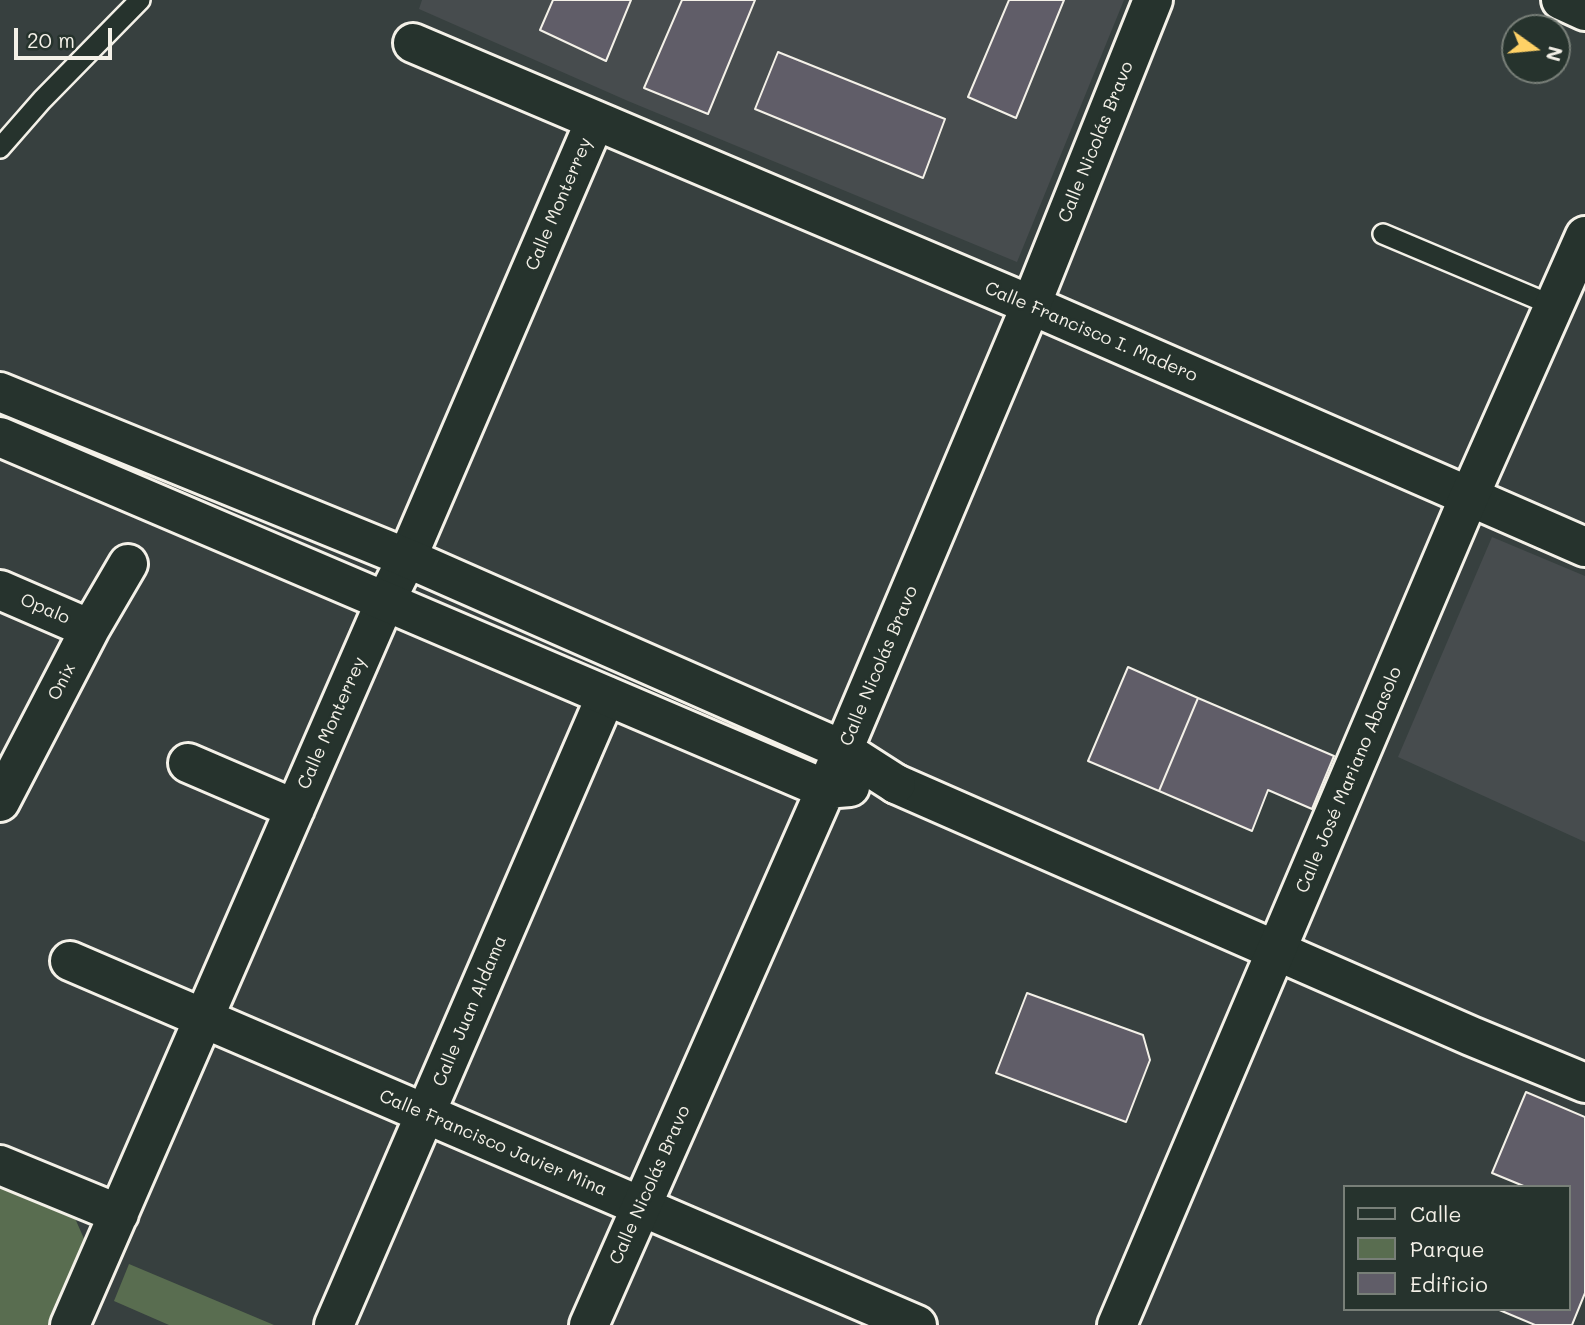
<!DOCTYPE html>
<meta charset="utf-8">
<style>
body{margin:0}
#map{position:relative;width:1585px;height:1325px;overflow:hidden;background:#37403f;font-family:Mali,sans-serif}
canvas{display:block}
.legend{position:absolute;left:1343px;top:1185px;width:228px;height:126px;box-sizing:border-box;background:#26332d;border:2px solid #787f78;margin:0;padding:9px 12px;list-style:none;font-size:21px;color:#f4f1e8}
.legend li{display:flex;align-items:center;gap:14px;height:35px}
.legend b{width:35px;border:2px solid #787f78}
.north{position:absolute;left:1501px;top:14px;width:70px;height:70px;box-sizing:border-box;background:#26332d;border:2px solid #787f78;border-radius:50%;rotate:105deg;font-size:19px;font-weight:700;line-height:28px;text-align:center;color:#f4f1e8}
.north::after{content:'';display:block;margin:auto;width:24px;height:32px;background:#ffd166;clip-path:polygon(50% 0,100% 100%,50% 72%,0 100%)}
.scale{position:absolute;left:14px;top:28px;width:98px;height:32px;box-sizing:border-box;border:4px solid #f4f1e8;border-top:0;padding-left:9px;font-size:21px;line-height:24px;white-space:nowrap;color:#f4f1e8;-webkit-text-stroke:5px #26332d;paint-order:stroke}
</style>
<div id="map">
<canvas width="1585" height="1325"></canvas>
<ul class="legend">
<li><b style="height:9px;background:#26332d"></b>Calle</li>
<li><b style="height:19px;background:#596d50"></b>Parque</li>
<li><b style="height:19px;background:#605d68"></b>Edificio</li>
</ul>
<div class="north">N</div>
<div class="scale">20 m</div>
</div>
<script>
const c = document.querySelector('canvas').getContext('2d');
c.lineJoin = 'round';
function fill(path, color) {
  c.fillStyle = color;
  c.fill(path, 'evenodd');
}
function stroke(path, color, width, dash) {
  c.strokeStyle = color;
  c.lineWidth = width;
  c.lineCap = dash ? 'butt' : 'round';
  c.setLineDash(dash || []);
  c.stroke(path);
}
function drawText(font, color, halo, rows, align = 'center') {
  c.font = font + ' Mali,sans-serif';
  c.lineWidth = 5;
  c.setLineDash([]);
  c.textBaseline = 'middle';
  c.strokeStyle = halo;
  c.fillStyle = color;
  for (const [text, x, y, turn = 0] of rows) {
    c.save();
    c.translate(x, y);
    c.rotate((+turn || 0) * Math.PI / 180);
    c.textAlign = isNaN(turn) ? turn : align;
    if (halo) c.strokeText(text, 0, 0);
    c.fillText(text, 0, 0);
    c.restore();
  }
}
fill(new Path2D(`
 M 422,0 L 1124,0 L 1017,262 L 628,101 L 419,9 Z
 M 1492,537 L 1585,576 L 1585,842 L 1398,757 Z`), '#474c4e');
fill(new Path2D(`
 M 0,1185 L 74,1216 L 85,1241 L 50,1325 L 0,1325 Z
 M 129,1264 L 274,1325 L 169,1325 L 114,1301 Z`), '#596d50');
const building = new Path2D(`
 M 553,0 L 631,0 L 606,61 L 540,30 Z
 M 682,0 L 755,0 L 708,114 L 644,88 Z
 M 1009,0 L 1064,0 L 1016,118 L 968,97 Z
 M 778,52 L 945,119 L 923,178 L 755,109 Z
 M 1128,667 L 1198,698 L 1159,791 L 1088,761 Z
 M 1198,698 L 1334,756 L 1312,809 L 1268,790 L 1252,831 L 1159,791 Z
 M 1027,993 L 1143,1035 L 1150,1060 L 1126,1122 L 996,1073 Z
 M 1526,1092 L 1585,1117 L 1585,1293 L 1572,1325 L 1535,1325 L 1497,1309 L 1569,1309 L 1569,1187 L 1526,1187 L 1492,1173 Z`);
fill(building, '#605d68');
stroke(building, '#f4f1e8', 2);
const lane = new Path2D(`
 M 0,148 L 42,100 L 140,0
 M 1383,234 L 1554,306`);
const street = new Path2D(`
 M 1561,0 L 1585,11
 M 413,43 L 1031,305 L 1585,547
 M 0,590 L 90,629
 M 188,763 L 295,809
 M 896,784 L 1471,1036 L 1585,1083
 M 0,802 L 90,629 L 128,564
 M 70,961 L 917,1325
 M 0,1165 L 119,1214
 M 70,1325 L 385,602 L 407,558 L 595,121
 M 334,1325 L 606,696`);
const secondary = new Path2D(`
 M 0,392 L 407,558 L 843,750 L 896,784
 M 0,437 L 825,789 L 850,787
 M 589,1325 L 843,750 L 1031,305 L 1153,0
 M 1117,1325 L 1469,497 L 1585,236`);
stroke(lane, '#f4f1e8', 24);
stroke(street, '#f4f1e8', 44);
stroke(secondary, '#f4f1e8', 44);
stroke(lane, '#26332d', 19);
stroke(street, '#26332d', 38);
stroke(secondary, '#26332d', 38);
drawText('18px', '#f4f1e8', '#26332d', [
 ["Calle Nicolás Bravo",1096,142,-68],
 ["Calle Monterrey",559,204,-67],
 ["Calle Francisco I. Madero",1091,332,23],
 ["Opalo",45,609,23],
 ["Calle Nicolás Bravo",879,666,-67],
 ["Onix",62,682,-63],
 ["Calle Monterrey",332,723,-66],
 ["Calle José Mariano Abasolo",1349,780,-67],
 ["Calle Juan Aldama",470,1011,-67],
 ["Calle Francisco Javier Mina",493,1143,23],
 ["Calle Nicolás Bravo",650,1185,-66]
]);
</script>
